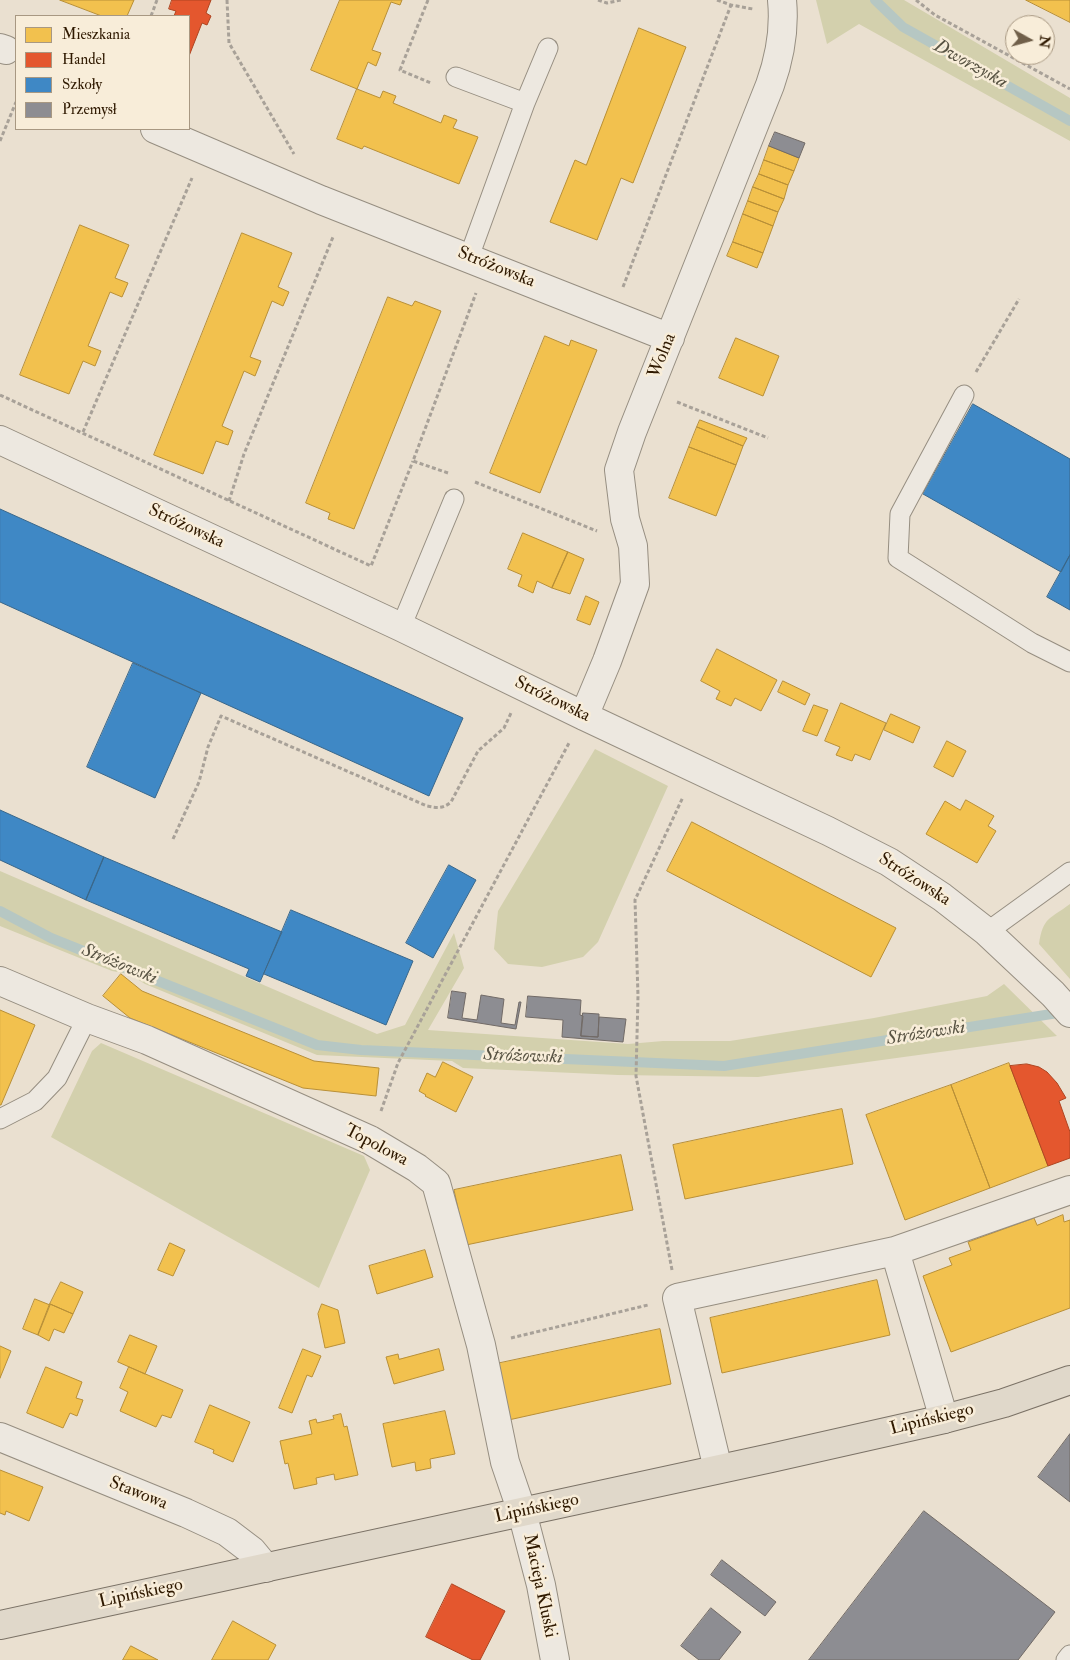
<!DOCTYPE html>
<meta charset="utf-8">
<style>
body{margin:0}
#map{position:relative;width:1070px;height:1660px;overflow:hidden;background:#eae0d0;font-family:"IM FELL Double Pica",serif}
canvas{display:block}
.legend{position:absolute;left:15px;top:15px;width:175px;height:115px;box-sizing:border-box;background:#f8edd9;border:1px solid #a89882;margin:0;padding:6px 9px;list-style:none;font-size:15px;color:#2f1900}
.legend li{display:flex;align-items:center;gap:10px;height:25px}
.legend b{width:25px;border:1px solid #a89882}
.north{position:absolute;left:1005px;top:15px;width:50px;height:50px;box-sizing:border-box;background:#f8edd9;border:1px solid #a89882;border-radius:50%;rotate:97deg;font-size:14px;font-weight:700;line-height:20px;text-align:center;color:#2f1900}
.north::after{content:'';display:block;margin:auto;width:18px;height:22px;background:#705f49;clip-path:polygon(50% 0,100% 100%,50% 72%,0 100%)}
</style>
<div id="map">
<canvas width="1070" height="1660"></canvas>
<ul class="legend">
<li><b style="height:14px;background:#f2c14e"></b>Mieszkania</li>
<li><b style="height:14px;background:#e4572e"></b>Handel</li>
<li><b style="height:14px;background:#3f88c5"></b>Szkoły</li>
<li><b style="height:14px;background:#8d8d92"></b>Przemysł</li>
</ul>
<div class="north">N</div>
</div>
<script>
const c = document.querySelector('canvas').getContext('2d');
c.lineJoin = 'round';
function fill(path, color) {
  c.fillStyle = color;
  c.fill(path, 'evenodd');
}
function stroke(path, color, width, dash) {
  c.strokeStyle = color;
  c.lineWidth = width;
  c.lineCap = dash ? 'butt' : 'round';
  c.setLineDash(dash || []);
  c.stroke(path);
}
function drawText(font, color, halo, rows, align = 'center') {
  c.font = font + ' "IM FELL Double Pica",serif';
  c.lineWidth = 5;
  c.setLineDash([]);
  c.textBaseline = 'middle';
  c.strokeStyle = halo;
  c.fillStyle = color;
  for (const [text, x, y, turn = 0] of rows) {
    c.save();
    c.translate(x, y);
    c.rotate((+turn || 0) * Math.PI / 180);
    c.textAlign = isNaN(turn) ? turn : align;
    if (halo) c.strokeText(text, 0, 0);
    c.fillText(text, 0, 0);
    c.restore();
  }
}
fill(new Path2D(`
 M 816,0 L 904,0 L 1070,98 L 1070,141 L 859,24 L 827,44 Z
 M 595,749 L 668,786 L 598,942 L 583,957 L 542,967 L 508,964 L 494,949 L 498,911 Z
 M 0,871 L 377,1034 L 405,1025 L 454,933 L 464,968 L 428,1030 L 628,1044 L 663,1041 L 730,1041 L 874,1018 L 987,996 L 1004,984 L 1057,1036 L 758,1077 L 618,1075 L 463,1068 L 452,1061 L 317,1055 L 145,984 L 129,974 L 112,971 L 0,926 Z
 M 1070,904 L 1070,979 L 1039,944 C 1043,917 1050,919 1070,904 Z
 M 101,1043 L 364,1156 L 370,1170 L 319,1288 L 51,1137 L 92,1051 Z`), '#d3d0ad');
const homes = new Path2D(`
 M 60,0 L 134,0 L 127,16 L 102,16 Z
 M 340,0 L 402,0 L 400,5 L 391,2 L 372,50 L 381,53 L 376,66 L 368,62 L 357,89 L 311,70 Z
 M 1026,0 L 1070,0 L 1070,22 Z
 M 639,28 L 686,47 L 633,183 L 621,178 L 597,240 L 550,222 L 575,160 L 586,165 Z
 M 357,89 L 380,98 L 383,91 L 396,96 L 393,103 L 441,123 L 444,115 L 457,120 L 453,128 L 478,137 L 459,184 L 364,146 L 362,149 L 337,139 Z
 M 769,146 L 799,158 L 794,171 L 764,160 Z
 M 764,160 L 794,171 L 788,185 L 759,174 Z
 M 759,174 L 788,185 L 784,199 L 753,187 Z
 M 753,187 L 784,199 L 778,212 L 748,201 Z
 M 748,201 L 778,212 L 773,226 L 743,214 Z
 M 743,214 L 773,226 L 763,253 L 733,242 Z
 M 80,225 L 129,245 L 115,278 L 128,283 L 122,297 L 110,292 L 88,346 L 101,351 L 95,366 L 83,361 L 69,394 L 20,375 Z
 M 242,233 L 292,253 L 278,287 L 289,292 L 283,306 L 272,301 L 250,357 L 261,361 L 255,376 L 244,371 L 222,426 L 233,431 L 228,445 L 216,441 L 203,474 L 154,455 Z
 M 733,242 L 763,253 L 757,268 L 727,256 Z
 M 388,297 L 412,306 L 415,301 L 441,311 L 354,529 L 328,519 L 330,513 L 306,503 Z
 M 545,336 L 569,346 L 571,340 L 597,350 L 540,493 L 490,473 Z
 M 736,338 L 779,356 L 763,396 L 719,378 Z
 M 700,420 L 747,438 L 743,446 L 697,427 Z
 M 697,427 L 743,446 L 736,465 L 689,447 Z
 M 689,447 L 736,465 L 716,516 L 669,498 Z
 M 523,533 L 568,552 L 552,588 L 537,581 L 533,593 L 518,586 L 522,575 L 508,569 Z
 M 568,552 L 584,559 L 570,594 L 552,588 Z
 M 586,596 L 599,602 L 590,625 L 577,620 Z
 M 717,649 L 777,680 L 761,711 L 735,698 L 731,706 L 716,699 L 720,691 L 701,681 Z
 M 783,681 L 810,694 L 805,705 L 778,692 Z
 M 841,703 L 886,723 L 870,760 L 855,754 L 852,761 L 836,755 L 840,747 L 825,741 Z
 M 814,705 L 828,710 L 817,736 L 803,731 Z
 M 891,714 L 920,727 L 913,743 L 884,730 Z
 M 947,741 L 966,751 L 953,777 L 934,767 Z
 M 966,800 L 994,816 L 988,826 L 996,831 L 977,863 L 926,834 L 945,801 L 960,810 Z
 M 692,822 L 896,928 L 871,977 L 667,871 Z
 M 121,974 L 142,991 L 314,1061 L 379,1068 L 376,1096 L 303,1088 L 130,1018 L 103,996 Z
 M 0,1010 L 35,1025 L 1,1105 L 0,1105 Z
 M 443,1062 L 473,1077 L 456,1112 L 425,1096 L 426,1095 L 419,1091 L 427,1073 L 435,1077 Z
 M 1009,1063 L 1048,1166 L 990,1188 L 951,1085 Z
 M 951,1085 L 990,1188 L 905,1220 L 866,1115 Z
 M 842,1109 L 853,1164 L 685,1199 L 673,1145 Z
 M 621,1155 L 633,1210 L 466,1245 L 454,1190 Z
 M 1063,1215 L 1064,1222 L 1070,1220 L 1070,1308 L 951,1352 L 923,1276 L 952,1265 L 949,1258 L 971,1250 L 968,1242 L 1034,1218 L 1037,1225 Z
 M 170,1243 L 185,1250 L 173,1276 L 158,1270 Z
 M 425,1250 L 433,1277 L 377,1294 L 369,1266 Z
 M 877,1280 L 890,1335 L 722,1373 L 710,1318 Z
 M 61,1282 L 83,1292 L 73,1314 L 50,1304 Z
 M 35,1299 L 50,1305 L 38,1335 L 23,1329 Z
 M 50,1304 L 73,1314 L 64,1333 L 54,1329 L 49,1341 L 38,1335 Z
 M 322,1304 L 338,1310 L 345,1343 L 325,1348 L 318,1314 Z
 M 660,1329 L 671,1384 L 504,1421 L 491,1365 Z
 M 130,1335 L 157,1346 L 145,1374 L 118,1362 Z
 M 0,1346 L 11,1351 L 0,1378 Z
 M 303,1349 L 321,1356 L 312,1377 L 307,1375 L 292,1413 L 279,1408 Z
 M 439,1349 L 444,1370 L 394,1384 L 386,1357 L 398,1354 L 399,1359 Z
 M 46,1367 L 82,1382 L 76,1398 L 83,1400 L 77,1416 L 70,1413 L 63,1428 L 27,1413 Z
 M 129,1367 L 183,1390 L 171,1418 L 162,1415 L 156,1427 L 120,1411 L 128,1392 L 120,1388 Z
 M 210,1405 L 250,1422 L 233,1462 L 213,1453 L 214,1450 L 195,1442 Z
 M 445,1411 L 455,1454 L 430,1459 L 431,1468 L 416,1471 L 415,1462 L 392,1467 L 383,1424 Z
 M 341,1414 L 344,1427 L 347,1426 L 358,1475 L 335,1480 L 334,1474 L 316,1478 L 317,1484 L 294,1489 L 288,1463 L 285,1464 L 280,1441 L 312,1434 L 309,1421 L 316,1419 L 317,1423 L 334,1419 L 333,1416 Z
 M 0,1470 L 43,1487 L 29,1521 L 6,1511 L 5,1515 L 0,1513 Z
 M 233,1621 L 276,1645 L 268,1660 L 212,1660 Z
 M 131,1646 L 158,1660 L 123,1660 Z`);
fill(homes, '#f2c14e');
stroke(homes, '#b88f37', 1);
const shops = new Path2D(`
 M 172,0 L 211,0 L 206,13 L 211,16 L 207,25 L 202,23 L 189,56 L 189,16 L 174,16 L 176,11 L 169,9 Z
 M 1027,1064 L 1039,1067 L 1047,1072 L 1057,1083 L 1066,1098 L 1059,1101 L 1070,1132 L 1070,1158 L 1048,1166 L 1010,1066 Z
 M 452,1584 L 505,1611 L 480,1660 L 473,1660 L 426,1637 Z`);
fill(shops, '#e4572e');
stroke(shops, '#ae4420', 1);
const schools = new Path2D(`
 M 973,404 L 1070,459 L 1070,555 L 1061,572 L 923,494 Z
 M 0,509 L 463,718 L 429,796 L 0,602 Z
 M 1070,555 L 1070,610 L 1047,597 Z
 M 133,663 L 201,693 L 155,798 L 87,767 Z
 M 0,810 L 104,857 L 86,900 L 0,860 Z
 M 104,857 L 282,932 L 260,982 L 246,976 L 249,969 L 86,900 Z
 M 449,865 L 476,880 L 433,958 L 406,943 Z
 M 291,910 L 413,961 L 386,1025 L 264,974 Z`);
fill(schools, '#3f88c5');
stroke(schools, '#3a678a', 1);
const industry = new Path2D(`
 M 775,132 L 805,143 L 799,158 L 769,146 Z
 M 452,991 L 466,993 L 462,1018 L 477,1020 L 481,995 L 504,999 L 501,1023 L 515,1025 L 519,1002 L 521,1002 L 516,1029 L 448,1018 Z
 M 528,996 L 581,1000 L 580,1015 L 583,1016 L 581,1036 L 598,1037 L 599,1017 L 626,1019 L 623,1042 L 562,1037 L 563,1020 L 526,1017 Z
 M 583,1013 L 599,1014 L 598,1037 L 581,1036 Z
 M 1070,1434 L 1070,1502 L 1038,1477 Z
 M 924,1511 L 1055,1612 L 1018,1660 L 809,1660 Z
 M 722,1560 L 776,1602 L 765,1616 L 711,1575 Z
 M 711,1608 L 741,1632 L 719,1660 L 699,1660 L 681,1646 Z`);
fill(industry, '#8d8d92');
stroke(industry, '#716a66', 1);
stroke(new Path2D(`
 M 875,0 L 903,27 L 1070,121
 M 0,911 L 51,938 L 317,1045 L 361,1050 L 724,1066 L 1064,1012`), '#b6c7c3', 10);
const lane = new Path2D(`
 M 456,77 L 525,103
 M 469,257 L 525,103 L 548,48
 M 964,395 L 900,514 L 898,558 L 1032,643 L 1070,662
 M 401,627 L 454,499
 M 987,932 L 1070,872
 M 0,1119 L 35,1101 L 57,1078 L 87,1018
 M 1066,1660 L 1070,1655`);
const street = new Path2D(`
 M 0,48 L 6,50
 M 155,129 L 321,200 L 670,338
 M 0,440 L 401,627 L 584,716 L 828,831 L 889,862 L 942,897 L 987,932 L 1053,994 L 1070,1013
 M 584,716 L 607,661 L 635,584 L 633,546 L 625,519 L 619,470 L 632,432 L 770,85 C 780,57 785,30 782,0
 M 0,981 L 87,1018 L 147,1040 L 370,1140 L 417,1168 L 436,1183 L 481,1345 L 505,1462 L 522,1512 L 541,1585 L 555,1660
 M 895,1251 L 1070,1190
 M 0,1437 L 186,1513 L 227,1532 L 252,1551 L 266,1568
 M 718,1469 L 677,1298 L 895,1251 L 944,1419`);
const primary = new Path2D(`
 M 0,1625 L 771,1458 L 944,1419 L 1004,1403 L 1070,1380`);
stroke(lane, '#968e81', 21);
stroke(street, '#968e81', 30);
stroke(primary, '#7b7266', 30);
stroke(new Path2D(`
 M 227,0 L 229,43 L 294,154
 M 428,0 L 400,70 L 431,83
 M 598,0 L 607,3 L 621,0
 M 717,0 L 731,5 L 753,9
 M 916,0 L 935,15 L 1070,89
 M 151,16 L 157,0
 M 0,141 L 16,102
 M 623,287 L 731,5
 M 976,372 L 1019,299
 M 0,395 L 371,566 L 413,461
 M 677,402 L 768,438
 M 83,432 L 192,178
 M 448,473 L 413,461 L 476,293
 M 475,482 L 597,531
 M 229,501 L 244,454 L 333,237
 M 173,839 L 199,782 L 208,747 L 221,716 L 427,806 C 437,808 443,809 451,802 L 478,751 L 504,728 L 511,713
 M 381,1111 L 398,1063 L 569,743
 M 672,1270 L 636,1076 L 638,996 L 635,900 L 683,797
 M 511,1338 L 648,1305`), '#a8a198', 3, [4, 2.5]);
stroke(lane, '#ede8e0', 19);
stroke(street, '#ede8e0', 28);
stroke(primary, '#e0d8ca', 28);
drawText('18px', '#2f1900', '#f8edd9', [
 ["Stróżowska",496,268,22],
 ["Wolna",663,356,-68],
 ["Stróżowska",186,527,25],
 ["Stróżowska",552,700,26],
 ["Stróżowska",914,880,33],
 ["Topolowa",376,1146,28],
 ["Lipińskiego",932,1420,-14],
 ["Stawowa",138,1494,22],
 ["Lipińskiego",537,1509,-12],
 ["Macieja Kluski",539,1586,78],
 ["Lipińskiego",141,1594,-12]
]);
drawText('italic 19px', '#575242', '#f8edd9', [
 ["Dworzyska",970,65,29],
 ["Stróżowski",119,965,22],
 ["Stróżowski",926,1034,-9],
 ["Stróżowski",523,1057,2]
]);
</script>
